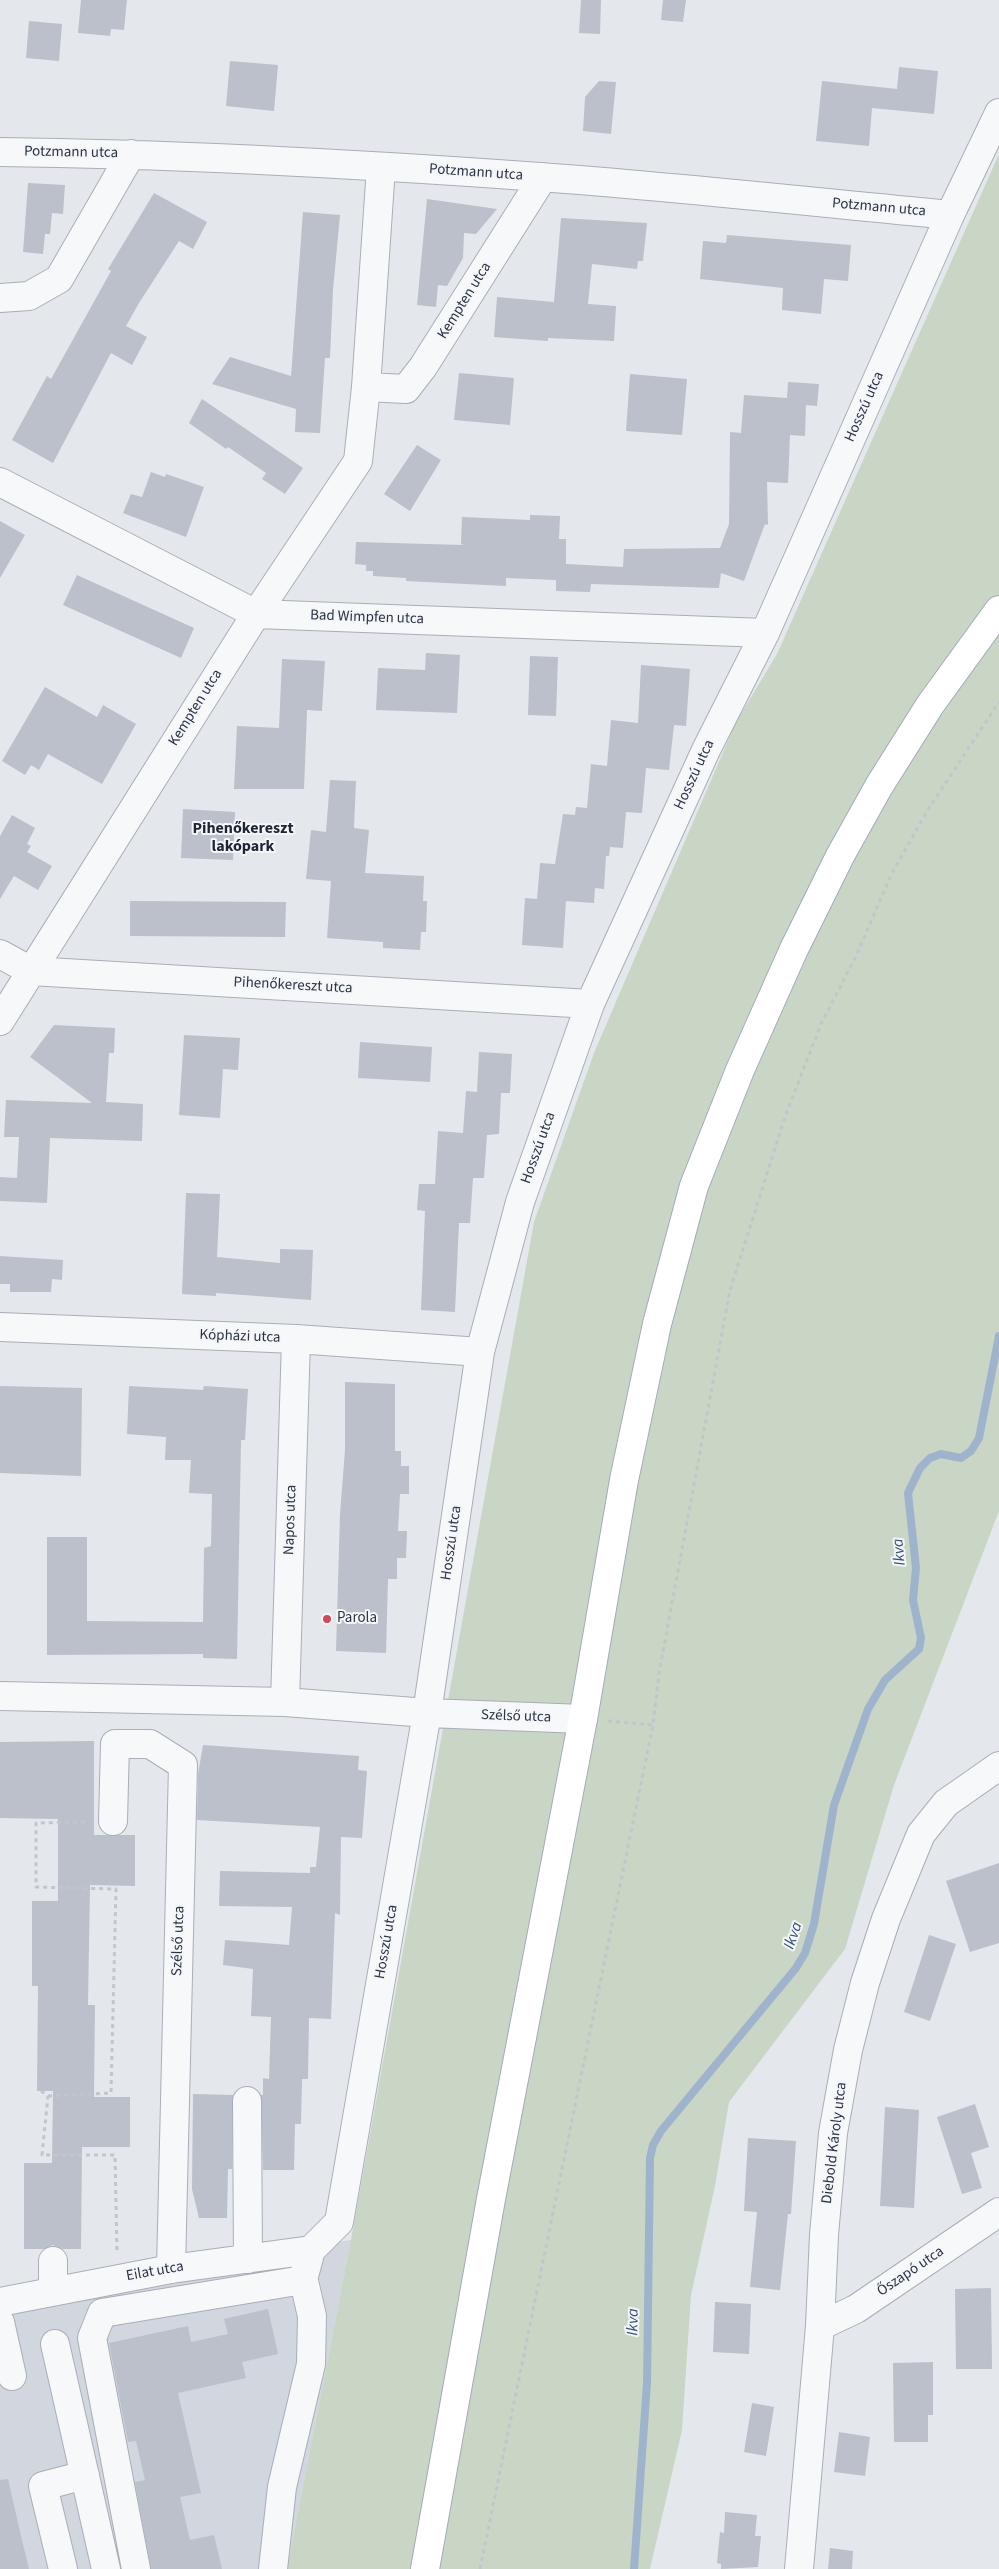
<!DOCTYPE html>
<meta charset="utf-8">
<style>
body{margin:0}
canvas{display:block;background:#e4e7ec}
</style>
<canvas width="999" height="2569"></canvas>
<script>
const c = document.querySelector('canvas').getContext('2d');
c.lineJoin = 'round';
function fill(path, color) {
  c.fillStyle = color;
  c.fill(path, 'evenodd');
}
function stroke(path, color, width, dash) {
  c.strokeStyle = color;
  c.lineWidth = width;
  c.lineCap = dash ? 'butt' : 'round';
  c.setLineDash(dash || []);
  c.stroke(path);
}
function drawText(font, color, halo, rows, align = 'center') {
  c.font = font + ' "Source Sans 3",sans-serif';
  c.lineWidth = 4;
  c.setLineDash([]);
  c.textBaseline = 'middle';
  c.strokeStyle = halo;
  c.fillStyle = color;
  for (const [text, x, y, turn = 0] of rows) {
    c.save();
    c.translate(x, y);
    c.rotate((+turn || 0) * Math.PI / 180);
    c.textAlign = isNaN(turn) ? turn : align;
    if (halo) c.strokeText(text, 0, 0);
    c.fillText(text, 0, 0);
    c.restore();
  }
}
fill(new Path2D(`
 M 351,2240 L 287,2569 L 0,2569 L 0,2294 Z`), '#d2d6de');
fill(new Path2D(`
 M 999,154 L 999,1511 L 894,1785 L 845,1949 L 729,2102 L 715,2186 L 691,2295 L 682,2430 L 650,2569 L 287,2569 L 351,2240 L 534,1222 L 594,1053 L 736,722 L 777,654 Z`), '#c9d6c5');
stroke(new Path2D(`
 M 634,2569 L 647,2383 L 650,2158 L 653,2145 L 661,2131 L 796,1968 L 805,1953 L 814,1924 L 834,1805 L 868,1709 L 885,1680 L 919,1649 L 921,1638 L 913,1600 L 916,1568 L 908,1493 L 920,1468 L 930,1458 L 941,1454 L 961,1458 L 971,1451 L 979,1438 L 999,1336`), '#9fb4cc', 8);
fill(new Path2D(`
 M 81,0 L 127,0 L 124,30 L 111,29 L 110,36 L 78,33 Z
 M 581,0 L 601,0 L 600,34 L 579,33 Z
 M 663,0 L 686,0 L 683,22 L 661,20 Z
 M 29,21 L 62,24 L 59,61 L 26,58 Z
 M 230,61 L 278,65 L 274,111 L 226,106 Z
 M 899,67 L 938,71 L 934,114 L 872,108 L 869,146 L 816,141 L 822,81 L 897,89 Z
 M 599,81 L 616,82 L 611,134 L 583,131 L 585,97 Z
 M 28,183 L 65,185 L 63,214 L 52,213 L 50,234 L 45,234 L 43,254 L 23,252 Z
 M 154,193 L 207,222 L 193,249 L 179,241 L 139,303 L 126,326 L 147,337 L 132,365 L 111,353 L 53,463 L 12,440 L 47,376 L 51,379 L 111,271 L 108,269 Z
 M 427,199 L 497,209 L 476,234 L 464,233 L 463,258 L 447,286 L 438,285 L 436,307 L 417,305 Z
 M 303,212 L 340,215 L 333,290 L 330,358 L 325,358 L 320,433 L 295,432 L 296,409 L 212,384 L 230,357 L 291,376 Z
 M 561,218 L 647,223 L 643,261 L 638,261 L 637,269 L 592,264 L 588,304 L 616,306 L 614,341 L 548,338 L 548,341 L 494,337 L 497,297 L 554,302 Z
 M 727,235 L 851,245 L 848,281 L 824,279 L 821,314 L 782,310 L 783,288 L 700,279 L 703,241 L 726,243 Z
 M 459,373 L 514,378 L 510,425 L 454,420 Z
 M 630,374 L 687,379 L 682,435 L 626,431 Z
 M 788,382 L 819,384 L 817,406 L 806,405 L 805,436 L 790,435 L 788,483 L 767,482 L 768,525 L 765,524 L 744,581 L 721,573 L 719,588 L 591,584 L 590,592 L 556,591 L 556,580 L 506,578 L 506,586 L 406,581 L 406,578 L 373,576 L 373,571 L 366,571 L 366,565 L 355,564 L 356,542 L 464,545 L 461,544 L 462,517 L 530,520 L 530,515 L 560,516 L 559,539 L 566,539 L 566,564 L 623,567 L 624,549 L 720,548 L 729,524 L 730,432 L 741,433 L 744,395 L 787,398 Z
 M 202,399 L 303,468 L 285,494 L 262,479 L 266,473 L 228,447 L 226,449 L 189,423 Z
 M 417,445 L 441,460 L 410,511 L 384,494 Z
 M 151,472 L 165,477 L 166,474 L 204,487 L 186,537 L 123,513 L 131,494 L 142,497 Z
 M 0,521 L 25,535 L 0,578 Z
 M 77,575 L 194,628 L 181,658 L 63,605 Z
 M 426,653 L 460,655 L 457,713 L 376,710 L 378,668 L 425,670 Z
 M 530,656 L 558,657 L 556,716 L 528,715 Z
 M 282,659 L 325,661 L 322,711 L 307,710 L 304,789 L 234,789 L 237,726 L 279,728 Z
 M 641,665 L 690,669 L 686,726 L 674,725 L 669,770 L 646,768 L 642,813 L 626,812 L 623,848 L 610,847 L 609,856 L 606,856 L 604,889 L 595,888 L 594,903 L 566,901 L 563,948 L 522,945 L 525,898 L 537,899 L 540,863 L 555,864 L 563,814 L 575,815 L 576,807 L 587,808 L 591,764 L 607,766 L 611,720 L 638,723 Z
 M 45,687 L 97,717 L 103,705 L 136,724 L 102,784 L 48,754 L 39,770 L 31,765 L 25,775 L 2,761 Z
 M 330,780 L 356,781 L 354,828 L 369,830 L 365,873 L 424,876 L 423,901 L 427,901 L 426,932 L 421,932 L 420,950 L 383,948 L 383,942 L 327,938 L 331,881 L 306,879 L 311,830 L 326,832 Z
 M 183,809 L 235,812 L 233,860 L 181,858 Z
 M 12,815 L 35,828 L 27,844 L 31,846 L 27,852 L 52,866 L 38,890 L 14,876 L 0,899 L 0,836 Z
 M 130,901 L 286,902 L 285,937 L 130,936 Z
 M 54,1025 L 115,1028 L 114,1053 L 109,1053 L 106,1102 L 143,1104 L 142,1141 L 50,1138 L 47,1203 L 0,1201 L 0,1177 L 17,1178 L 19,1137 L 4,1137 L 6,1100 L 92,1103 L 30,1057 Z
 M 184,1035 L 240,1038 L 238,1070 L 223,1069 L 220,1118 L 179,1115 Z
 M 360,1042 L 432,1047 L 430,1082 L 358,1078 Z
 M 479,1052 L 512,1054 L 510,1093 L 501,1093 L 499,1134 L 487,1135 L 484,1178 L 473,1178 L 470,1223 L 459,1223 L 455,1312 L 421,1310 L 425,1211 L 417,1210 L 419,1184 L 435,1184 L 438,1131 L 463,1133 L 466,1091 L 477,1092 Z
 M 186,1193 L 220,1194 L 217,1257 L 280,1263 L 280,1249 L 313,1250 L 311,1300 L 216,1293 L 216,1296 L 182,1294 Z
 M 0,1256 L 63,1260 L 62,1280 L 52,1279 L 51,1292 L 10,1292 L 10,1284 L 0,1284 Z
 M 345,1382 L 395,1384 L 395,1451 L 401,1451 L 401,1466 L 409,1466 L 409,1494 L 400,1494 L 398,1531 L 407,1531 L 406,1558 L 397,1558 L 397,1579 L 388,1579 L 386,1653 L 336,1651 L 340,1514 L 345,1450 Z
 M 0,1386 L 82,1388 L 81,1476 L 0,1473 Z
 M 129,1386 L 203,1390 L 204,1386 L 248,1389 L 245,1440 L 241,1440 L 237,1659 L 203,1658 L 203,1654 L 47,1655 L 47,1537 L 87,1537 L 87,1621 L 203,1622 L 204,1548 L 211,1546 L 212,1494 L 189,1493 L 191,1460 L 165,1460 L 166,1437 L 127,1434 Z
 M 94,1741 L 94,1835 L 135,1835 L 135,1886 L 90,1885 L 88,2005 L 95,2005 L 94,2097 L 130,2097 L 130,2147 L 82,2147 L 81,2249 L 62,2249 L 53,2245 L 44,2249 L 24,2249 L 24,2163 L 52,2163 L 53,2091 L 37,2091 L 38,1986 L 32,1986 L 32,1901 L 58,1901 L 58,1819 L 0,1818 L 0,1742 Z
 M 203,1745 L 359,1756 L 358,1770 L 367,1771 L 362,1838 L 341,1837 L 340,1915 L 335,1913 L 331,2019 L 309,2018 L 308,2079 L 302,2079 L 301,2124 L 295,2124 L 294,2170 L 263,2170 L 261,2095 L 263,2095 L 263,2078 L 269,2079 L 271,2017 L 251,2016 L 253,1969 L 223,1965 L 225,1940 L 289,1945 L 292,1907 L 219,1906 L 220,1871 L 310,1873 L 310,1867 L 316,1867 L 320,1827 L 197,1820 L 198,1774 Z
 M 999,1863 L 999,1943 L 970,1952 L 946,1881 Z
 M 929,1935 L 956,1944 L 930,2021 L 904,2012 Z
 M 193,2094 L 233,2095 L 232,2169 L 228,2169 L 227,2218 L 199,2218 L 192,2189 Z
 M 975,2104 L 989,2147 L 971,2153 L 982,2188 L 962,2194 L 937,2117 Z
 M 885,2107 L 919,2110 L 914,2208 L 880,2206 Z
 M 748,2138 L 796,2141 L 791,2214 L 788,2214 L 780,2290 L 750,2287 L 757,2212 L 744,2211 Z
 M 991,2288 L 992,2369 L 956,2369 L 955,2289 Z
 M 715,2302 L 751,2304 L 749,2354 L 713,2352 Z
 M 268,2309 L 278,2354 L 242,2362 L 246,2378 L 178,2393 L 201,2493 L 180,2497 L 190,2540 L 214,2535 L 222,2569 L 151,2569 L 135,2482 L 145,2480 L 136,2441 L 128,2442 L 109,2343 L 188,2326 L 191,2342 L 228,2334 L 224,2319 Z
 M 933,2362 L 933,2415 L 928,2415 L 928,2442 L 894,2442 L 893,2363 Z
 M 752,2403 L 774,2407 L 766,2456 L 744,2452 Z
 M 839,2432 L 870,2437 L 865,2476 L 834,2472 Z
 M 8,2479 L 21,2536 L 29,2569 L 0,2569 L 0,2480 Z
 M 725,2512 L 757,2515 L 755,2536 L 761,2536 L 758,2567 L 721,2569 L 721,2564 L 717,2563 L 720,2532 L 724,2533 Z
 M 830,2548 L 853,2551 L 852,2569 L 828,2569 Z`), '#bbc0ca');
const minor = new Path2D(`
 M 0,152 C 180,154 360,164 540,177 C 677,187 813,202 950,215
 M 0,298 L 29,296 L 59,279 L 131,154
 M 366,387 L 381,167
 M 0,482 L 256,614 L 765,633
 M 0,954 L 31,971 L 590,1004
 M 0,1021 L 256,614 L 358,461 L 366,387 L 406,389 L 423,367 L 543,177
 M 0,1327 L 296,1339 L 480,1352
 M 0,1696 L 285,1702 L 427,1713 L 583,1719
 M 285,1702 L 296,1339
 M 113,1821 L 115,1744 L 150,1744 L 183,1765 L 171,2269
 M 247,2101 L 248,2259
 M 53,2261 L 53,2291
 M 0,2302 L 171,2269 L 311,2250
 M 0,2322 L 12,2376
 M 820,2326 L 856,2309 L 999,2212
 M 55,2344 L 106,2569
 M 63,2569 L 43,2486 L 85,2475
 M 136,2569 L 92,2338 L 102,2313 L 303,2280 L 311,2250 L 339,2222 L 427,1713 L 480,1352 L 520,1202 L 590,1004 L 706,750 L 765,633 L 950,215 L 999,113
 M 273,2569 L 282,2487 L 311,2364 L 312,2316 L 303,2277
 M 799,2569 L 820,2326 L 824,2235 L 833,2133 L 848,2050 L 865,1983 L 886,1919 L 921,1834 L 946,1803 L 999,1766`);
const major = new Path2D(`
 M 425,2569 L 491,2199 L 583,1719 L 624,1480 L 657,1324 L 694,1186 L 740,1070 L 794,949 L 840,856 L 879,786 L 930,705 L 999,610`);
stroke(minor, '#a9aeb7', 30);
stroke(major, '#a3abb8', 30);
stroke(new Path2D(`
 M 608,1721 L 653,1725
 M 41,2091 L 48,2096 L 42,2155 L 115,2155 L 117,2253
 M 48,2096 L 111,2093 L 116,1889 L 36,1887 L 36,1823 L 87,1822
 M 480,2569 L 653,1725 L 659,1673 L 730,1290 L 786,1114 L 821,1024 L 856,956 L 892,873 L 929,808 L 999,702`), '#c2c5cb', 3, [4, 4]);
stroke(minor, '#f7f8fa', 28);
stroke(major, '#fff', 28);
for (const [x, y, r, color] of [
 [327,1619,5,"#d1495b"]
]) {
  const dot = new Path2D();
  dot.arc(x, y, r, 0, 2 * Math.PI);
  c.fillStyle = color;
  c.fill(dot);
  stroke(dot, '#f4f6f9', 2);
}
drawText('15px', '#2b3445', '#f4f6f9', [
 ["Potzmann utca",71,153,1],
 ["Potzmann utca",476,173,4],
 ["Potzmann utca",879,208,5],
 ["Kempten utca",465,301,-58],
 ["Hosszú utca",865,407,-66],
 ["Bad Wimpfen utca",367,618,2],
 ["Kempten utca",196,708,-58],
 ["Hosszú utca",695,775,-65],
 ["Pihenőkereszt utca",293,986,3],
 ["Hosszú utca",539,1148,-70],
 ["Kópházi utca",240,1337,2],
 ["Napos utca",291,1520,-88],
 ["Hosszú utca",452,1543,-82],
 ["Szélső utca",516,1717,2],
 ["Szélső utca",179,1941,-88],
 ["Hosszú utca",387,1942,-80],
 ["Diebold Károly utca",835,2143,-83],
 ["Eilat utca",155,2272,-10],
 ["Őszapó utca",911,2272,-34]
]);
drawText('15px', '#2b3445', '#f4f6f9', [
 ["Parola",337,1619]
], 'left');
drawText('bold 16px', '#1d2536', '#f4f6f9', [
 ["Pihenőkereszt",243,829],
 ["lakópark",243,847]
]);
drawText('italic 16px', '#34527a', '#f4f6f9', [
 ["Ikva",900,1552,-95],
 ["Ikva",794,1936,-71],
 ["Ikva",634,2322,-89]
]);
</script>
